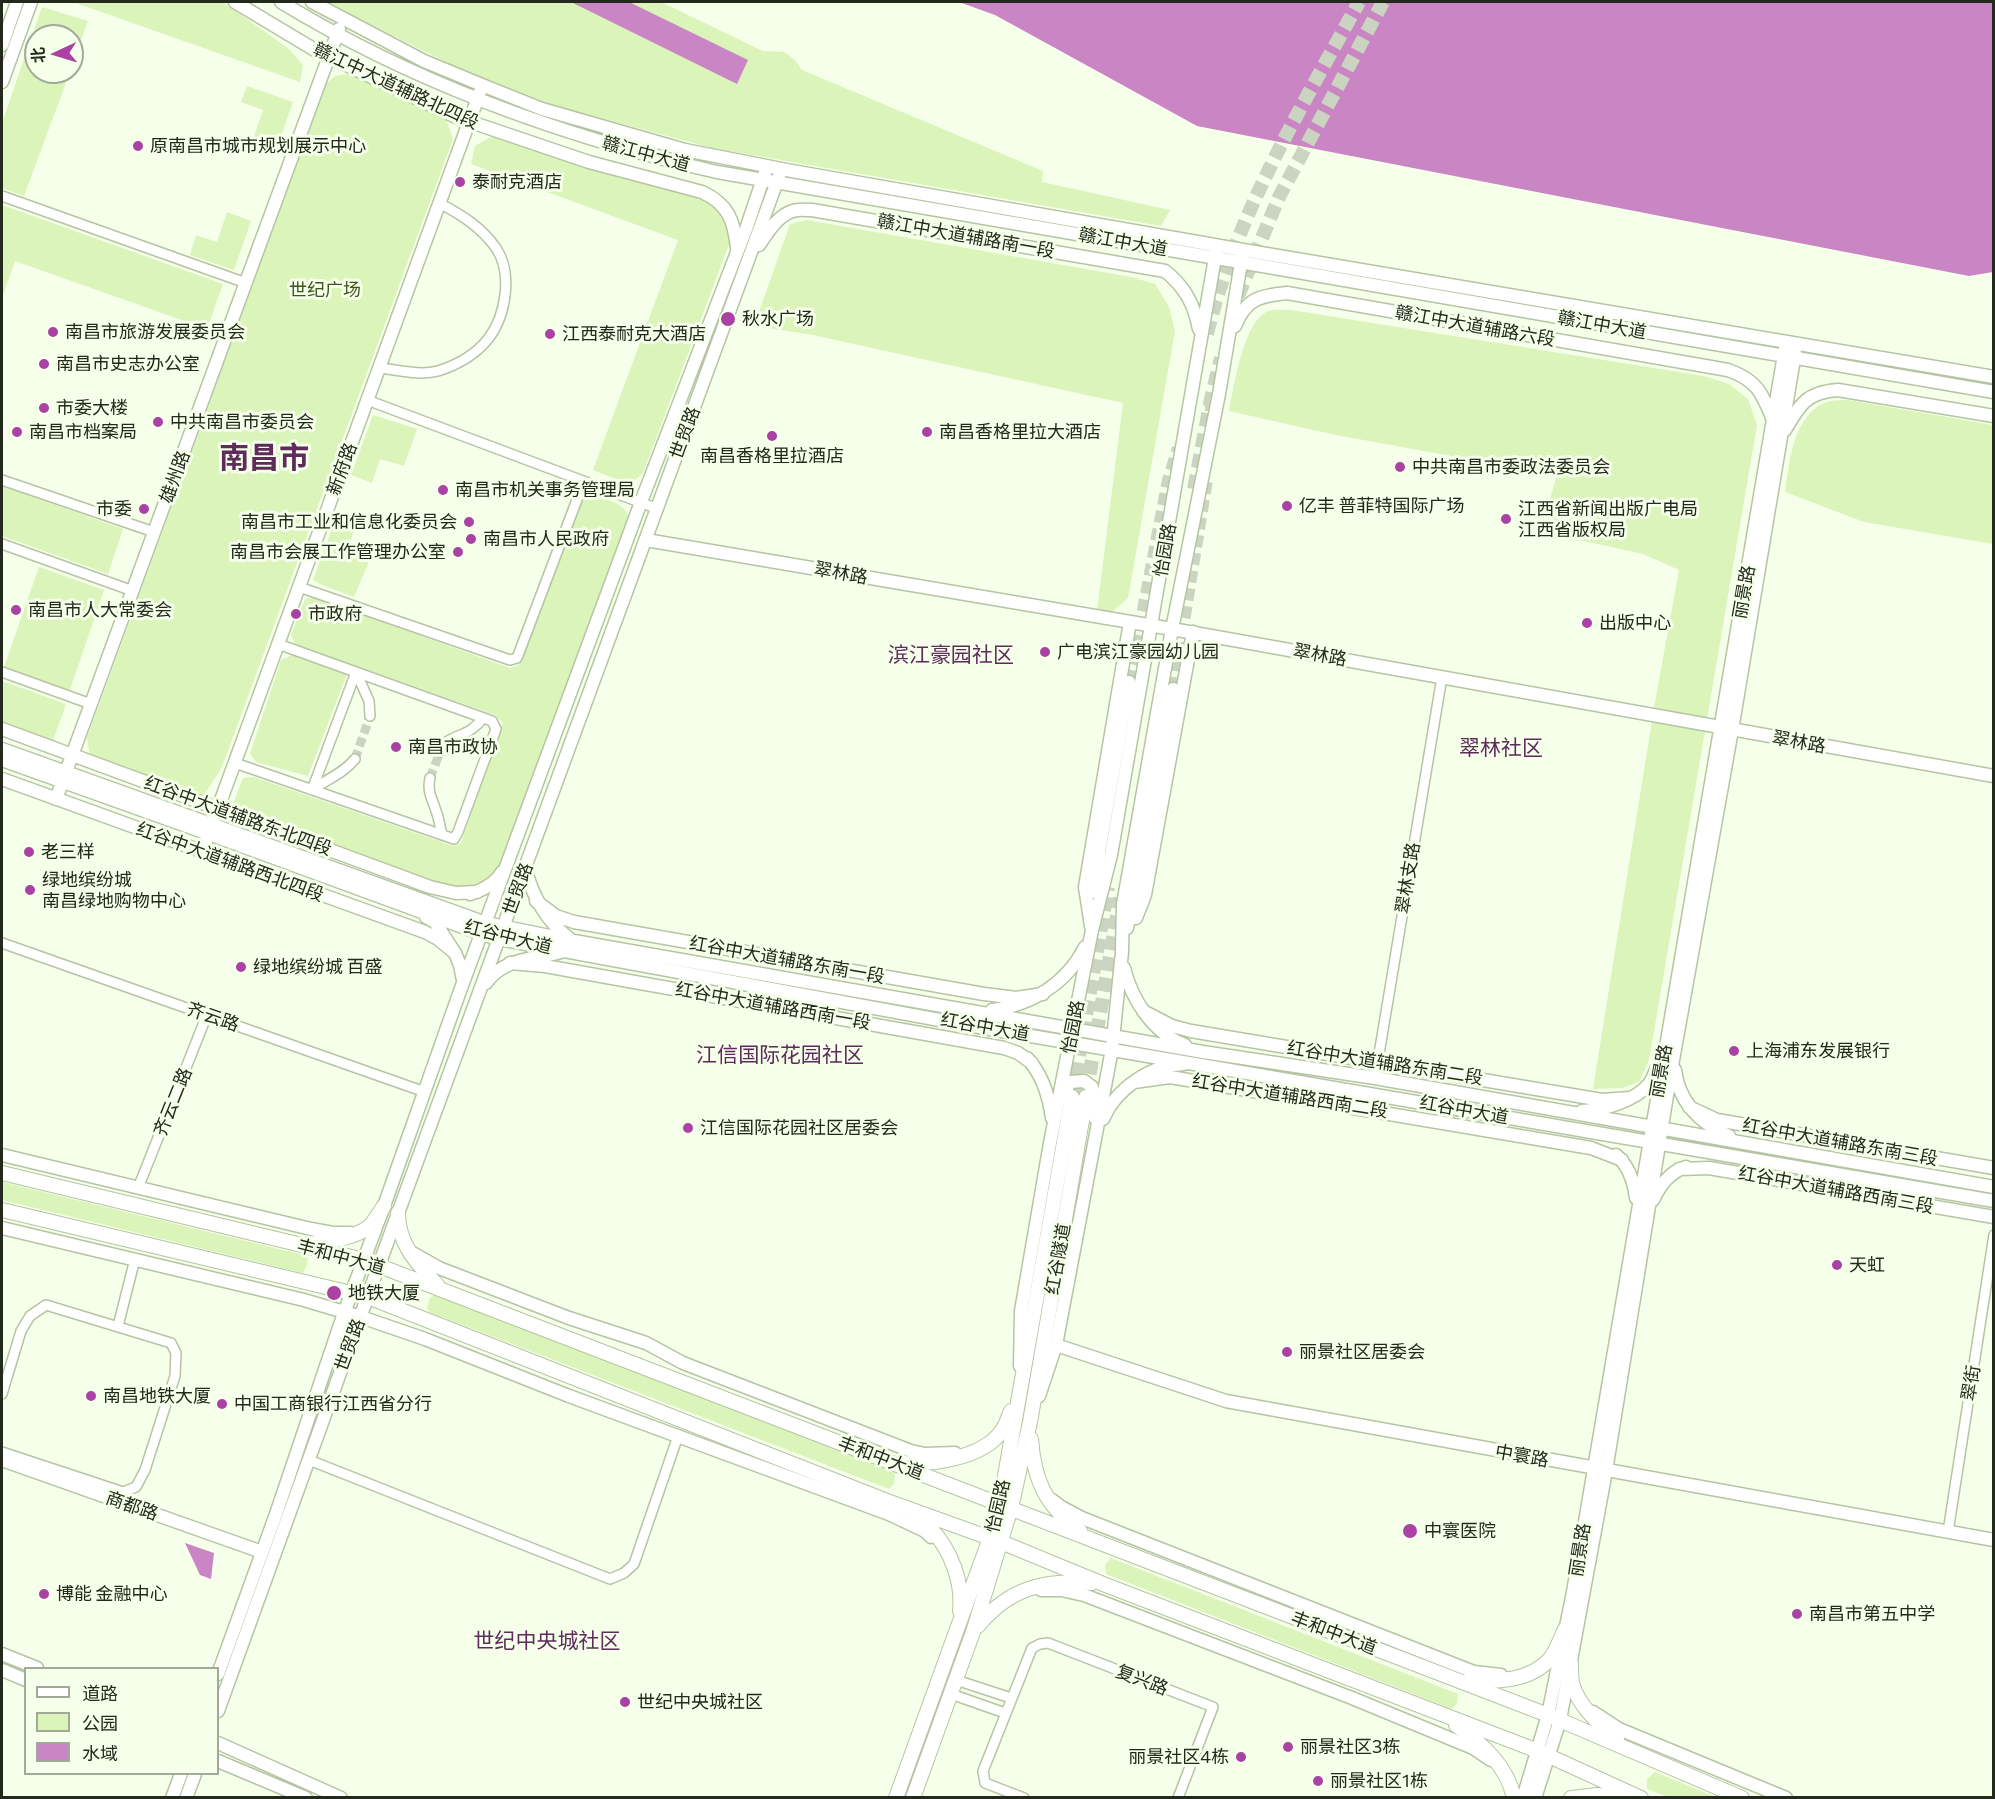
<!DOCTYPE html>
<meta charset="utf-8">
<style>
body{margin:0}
#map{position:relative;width:1995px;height:1799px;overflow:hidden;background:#f5ffea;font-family:Commissioner,"Noto Sans SC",sans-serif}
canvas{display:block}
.frame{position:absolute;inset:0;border:3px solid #23291c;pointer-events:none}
.legend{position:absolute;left:24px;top:1667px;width:195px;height:108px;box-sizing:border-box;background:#f5ffea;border:2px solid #a1a998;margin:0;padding:8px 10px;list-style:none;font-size:18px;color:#23291c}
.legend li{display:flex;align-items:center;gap:12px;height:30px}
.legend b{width:30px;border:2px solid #a1a998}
.north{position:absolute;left:24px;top:24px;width:60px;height:60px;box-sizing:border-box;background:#f5ffea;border:2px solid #a1a998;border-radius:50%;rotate:266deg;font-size:16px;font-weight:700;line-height:24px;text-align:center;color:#23291c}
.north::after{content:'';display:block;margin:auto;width:21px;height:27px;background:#aa42a5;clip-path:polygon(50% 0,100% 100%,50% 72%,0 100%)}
</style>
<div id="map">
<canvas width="1995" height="1799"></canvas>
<div class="frame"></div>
<ul class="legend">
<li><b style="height:8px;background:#fff"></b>道路</li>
<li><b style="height:16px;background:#daf4ba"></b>公园</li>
<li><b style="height:16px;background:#ca85c4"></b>水域</li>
</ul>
<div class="north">北</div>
</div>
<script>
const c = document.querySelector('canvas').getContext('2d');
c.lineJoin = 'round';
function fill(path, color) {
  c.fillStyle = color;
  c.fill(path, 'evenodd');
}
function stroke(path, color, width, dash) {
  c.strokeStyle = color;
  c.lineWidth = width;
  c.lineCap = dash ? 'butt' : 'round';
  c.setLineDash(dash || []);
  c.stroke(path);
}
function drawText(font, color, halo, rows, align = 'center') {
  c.font = font + ' Commissioner,"Noto Sans SC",sans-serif';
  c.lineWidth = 6;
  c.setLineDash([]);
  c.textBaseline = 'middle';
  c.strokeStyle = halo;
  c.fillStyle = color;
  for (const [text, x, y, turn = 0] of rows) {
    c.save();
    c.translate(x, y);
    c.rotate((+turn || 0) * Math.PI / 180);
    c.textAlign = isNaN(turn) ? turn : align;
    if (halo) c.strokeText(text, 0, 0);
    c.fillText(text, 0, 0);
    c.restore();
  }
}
fill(new Path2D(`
 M 73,2 L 223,2 L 289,49 L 303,65 L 300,82 Z
 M 325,2 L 661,2 L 763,51 L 784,52 L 795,60 L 802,70 L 1043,171 L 1042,182 L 1170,210 L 1161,226 L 712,148 L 645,130 L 556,106 L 456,67 Z
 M 42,7 L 88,21 L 72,65 L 72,36 L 36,36 L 36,72 L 70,72 L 24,196 L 2,188 L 2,123 Z
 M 352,73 L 445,117 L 453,139 L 222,767 L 203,797 L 90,758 L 87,738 L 326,84 L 335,76 Z
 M 247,86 L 293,102 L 274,156 L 250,148 L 263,110 L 241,102 Z
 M 494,135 L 553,157 L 703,198 C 719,208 726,224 730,242 L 643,473 L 633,482 L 626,483 L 593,470 L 678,240 L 471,164 L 475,146 Z
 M 2,205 L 223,284 L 207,329 L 15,261 L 2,298 Z
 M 227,212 L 251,221 L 234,270 L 190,255 L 196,235 L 217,242 Z
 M 807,220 L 1131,277 L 1155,284 L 1169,307 L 1175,331 L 1128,598 L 1113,611 L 1097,611 L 1123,403 L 808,334 L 754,326 L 790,224 Z
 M 1291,310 L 1704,376 L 1729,384 L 1748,399 L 1757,425 L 1652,1043 L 1648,1063 L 1639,1082 L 1622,1088 L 1593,1089 L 1655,702 L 1679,570 L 1643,554 L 1584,541 L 1546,539 L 1550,499 L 1559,468 L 1539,472 L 1336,435 L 1229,411 C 1234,387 1243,322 1268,311 C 1274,309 1285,310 1291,310 Z
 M 1848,400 L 1993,425 L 1993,544 L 1864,522 L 1785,492 C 1790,461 1792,419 1824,403 C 1830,400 1840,400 1848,400 Z
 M 373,415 L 417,429 L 404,466 L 380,459 L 372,483 L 351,475 Z
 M 2,486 L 123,529 L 108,574 L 2,536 Z
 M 585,493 C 601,498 627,501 630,521 L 509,856 C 503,863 498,873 491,879 C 475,893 454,889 435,886 L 236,810 L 233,804 L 243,778 L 254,777 L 453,846 L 461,843 L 503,723 L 495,715 L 295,644 L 291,634 L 305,599 L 314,597 L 510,668 L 519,665 Z
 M 337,515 L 357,521 L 348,549 L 371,557 L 354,597 L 322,585 L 313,580 Z
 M 39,567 L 104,590 L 70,690 L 4,667 Z
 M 294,654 L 347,674 L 308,776 L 256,762 L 250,754 L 281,660 Z
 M 2,681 L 66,704 L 53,741 L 2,723 Z
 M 2,1182 L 308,1256 L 307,1265 L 303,1273 L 2,1200 Z
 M 436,1294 L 895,1473 L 894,1483 L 889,1489 L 429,1312 L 427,1308 L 430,1298 Z
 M 1111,1558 L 1458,1694 L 1457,1703 L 1452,1709 L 1106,1574 L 1105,1565 Z
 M 1655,1772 L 1716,1797 L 1668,1797 L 1647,1789 L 1647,1779 Z`), '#daf4ba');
fill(new Path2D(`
 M 571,2 L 629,2 L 748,60 L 737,84 Z
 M 959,2 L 1993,2 L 1993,272 L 1969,276 L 1197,126 L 995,15 Z
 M 185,1543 L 214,1553 L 211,1579 L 200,1575 Z`), '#ca85c4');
stroke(new Path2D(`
 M 355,759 L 370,716
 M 430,778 L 440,752`), '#cbd4c1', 9, [9, 4.5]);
stroke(new Path2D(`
 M 1211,399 L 1211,421
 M 1129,682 L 1168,480 L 1178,448
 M 1173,689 L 1207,480`), '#cbd4c1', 12, [12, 6]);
stroke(new Path2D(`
 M 1238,296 L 1279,197 L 1383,2
 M 1207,334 C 1236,215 1301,108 1359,2
 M 1194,489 L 1211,399 L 1221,358
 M 1086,1095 L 1120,898
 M 1072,1097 L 1108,887`), '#cbd4c1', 14, [14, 7]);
const street = new Path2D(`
 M 2,196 L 246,283
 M 379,368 C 398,370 420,376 438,371 C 457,365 476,354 488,339 C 506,316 513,273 496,248 C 481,227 462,215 439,203
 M 367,400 L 658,509
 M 2,480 L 154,532
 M 2,544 L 133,591
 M 299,587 L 510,660 L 517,658 L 578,497
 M 2,672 L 91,704
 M 440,752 C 446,736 460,738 472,729 C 476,726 480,722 483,718
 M 355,759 C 344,773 327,779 312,790 L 356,672 L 369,701 L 370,716
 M 235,763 L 454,839 L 458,832 L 496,729 L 492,721 L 278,644
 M 430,778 C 427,792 432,798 436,811 C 439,818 440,827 442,835
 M 2,943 L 425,1092
 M 1375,1078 L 1442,677
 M 138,1188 L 207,1015
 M 118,1326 L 135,1259
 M 2,1394 L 21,1331 L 30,1316 L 46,1305 L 171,1343 L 176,1353 L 175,1376 L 145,1470 L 136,1487 L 123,1492 L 2,1452
 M 309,1460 L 610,1579 L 624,1573 L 634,1564 L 678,1436
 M 1948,1532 L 1994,1235
 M 956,1680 L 1011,1698
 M 951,1694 L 1005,1713
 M 1024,1798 L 985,1783 L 983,1771 L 1032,1648 L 1040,1644 L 1048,1643 L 1213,1707 L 1178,1798`);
const secondary = new Path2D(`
 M 235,2 L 315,50 L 456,117 L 589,162 L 702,192 C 728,204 734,220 737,248
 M 281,2 C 416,84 564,137 717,172 L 1994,392
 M 312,2 L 424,61 L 482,85 L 542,109 L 685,150 L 792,171 L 1243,250 L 1994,377
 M 2,45 L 17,2
 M 2,82 L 31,2
 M 759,245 C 767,233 778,215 793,211 C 798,209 806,210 812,210 L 1165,271 C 1185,287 1194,304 1199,329
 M 1235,326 C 1246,298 1260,296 1287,293 L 1728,370 C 1757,380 1762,393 1773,420
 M 1785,430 C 1800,404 1807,392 1838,390 L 1994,416
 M 646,540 L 1172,629 L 1994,776
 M 2,729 L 430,887 L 456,893 L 477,892
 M 2,749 L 486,923 L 574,941 L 1203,1052 L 1375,1078 L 1994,1187
 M 2,760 L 209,834 L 482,934 L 499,939 L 967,1025 L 1994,1201
 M 2,779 L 425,932 L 438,939 L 455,953
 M 56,799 L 339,29
 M 202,852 L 480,92
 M 526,870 C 532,896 548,923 570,939
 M 1096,892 L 1099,852 L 1129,682
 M 470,894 C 483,890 495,884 502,872
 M 536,901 L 556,916 L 574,922 L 984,994 L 1016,998 L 1043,994
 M 426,917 L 435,922 L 455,953 L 460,965 L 463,980
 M 1136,918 L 1145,895 L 1193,632
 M 1091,926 L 1085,887 L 1130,622
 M 1127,928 L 1173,689
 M 510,963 L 545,966 L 1004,1048 L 1018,1053 L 1032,1063
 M 1124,968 C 1132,1000 1153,1033 1185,1045
 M 486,983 C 503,958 534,959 561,952
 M 992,1010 C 1032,1005 1067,983 1085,947
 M 1143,1011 L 1172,1026 L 1191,1031 L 1602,1100 L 1630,1098
 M 1027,1058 C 1043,1075 1049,1096 1052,1118
 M 1675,1070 C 1679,1103 1700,1123 1729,1136
 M 1134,1082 L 1170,1077 L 1591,1148 L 1622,1160
 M 1065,1095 L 1069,1082 L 1084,1081 L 1092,1087 L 1095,1118
 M 1689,1107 L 1717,1120 L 1994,1168
 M 1582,1111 C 1603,1110 1635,1101 1649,1084 C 1653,1079 1655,1071 1658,1066
 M 1103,1119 C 1116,1089 1150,1065 1184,1064
 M 2,1155 L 311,1229 L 333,1233 L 351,1233
 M 1616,1155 C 1629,1166 1634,1182 1636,1198
 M 1679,1169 L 1709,1168 L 1994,1217
 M 1653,1200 C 1660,1186 1669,1172 1686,1167
 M 2,1228 L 304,1300 L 361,1317 L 425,1339 L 569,1396 L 889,1514 L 925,1531 L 931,1537
 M 409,1251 L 439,1268 L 569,1318 L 646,1343 L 683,1363 L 911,1451 L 925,1454 L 955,1453
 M 1056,1345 L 1226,1401 L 1994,1540
 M 1020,1366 L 1021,1311 L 1050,1143 L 1092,930 L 1111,855 L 1216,252
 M 1039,1396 L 1056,1345 L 1112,1049 L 1122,952 L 1123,904 L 1172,629 L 1219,394 L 1242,257
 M 2,1460 L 262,1552
 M 1052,1500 L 1061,1507 L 1082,1518 L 1474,1672 L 1501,1675
 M 1041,1590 L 1061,1590 L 1084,1595 L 1352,1698 L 1473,1748 L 1491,1760
 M 2,1654 L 37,1668
 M 2,1670 L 26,1680
 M 218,1674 L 276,1514 L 344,1313 L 384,1206 L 460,991 L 641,502 L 746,229 L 765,173
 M 218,1711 L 379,1265 L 779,176
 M 1593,1712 L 1619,1729 L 1786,1798
 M 218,1743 L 341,1798
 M 218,1761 L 306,1798
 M 172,1798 L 181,1774
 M 186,1798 L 195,1774
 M 1523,1798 L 1548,1715 L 1573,1592 L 1785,349
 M 1535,1798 L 1560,1720 L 1606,1471 L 1670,1077 L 1732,730 L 1795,353`);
const primary = new Path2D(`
 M 2,1173 L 364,1260 L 1548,1715 L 1742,1798
 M 2,1210 L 368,1297 L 887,1501 L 1001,1542 L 1103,1584 L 1538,1751 L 1641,1798
 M 398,1213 C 398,1245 418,1264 438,1286
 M 309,1244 C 328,1241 354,1239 370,1226 C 375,1220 380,1212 384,1206
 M 1031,1439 C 1034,1481 1046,1506 1080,1531
 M 902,1463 C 932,1465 982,1458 1001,1432 C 1006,1426 1008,1417 1011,1411
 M 912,1515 C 918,1519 925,1524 931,1529 C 951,1550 963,1582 960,1611
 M 978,1626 C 1009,1588 1045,1579 1092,1583
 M 1571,1663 C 1571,1670 1571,1677 1572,1683 C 1578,1706 1600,1725 1617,1739
 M 1468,1681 C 1497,1681 1529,1682 1550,1659 C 1556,1651 1561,1638 1565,1629
 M 1456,1725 C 1482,1744 1507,1765 1514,1798
 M 896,1798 L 990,1538 L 1000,1504 L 1072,1097
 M 913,1798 L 973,1632 L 1011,1508 L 1030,1422 L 1086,1097
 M 1571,1798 L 1597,1795 L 1632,1797`);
stroke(street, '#b6c4a3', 12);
stroke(secondary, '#b6c4a3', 15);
stroke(primary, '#b6c4a3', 16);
stroke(street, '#fff', 9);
stroke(secondary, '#fff', 12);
stroke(primary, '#fff', 14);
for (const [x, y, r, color] of [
 [138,146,6,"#aa42a5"],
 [460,182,6,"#aa42a5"],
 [728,319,8,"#aa42a5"],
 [53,332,6,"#aa42a5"],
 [550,334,6,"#aa42a5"],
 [44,364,6,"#aa42a5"],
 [44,408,6,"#aa42a5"],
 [158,422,6,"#aa42a5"],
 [17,432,6,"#aa42a5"],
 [927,432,6,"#aa42a5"],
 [772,436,6,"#aa42a5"],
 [1400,467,6,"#aa42a5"],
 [443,490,6,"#aa42a5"],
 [1287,506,6,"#aa42a5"],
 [144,509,6,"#aa42a5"],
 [1506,519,6,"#aa42a5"],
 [469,522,6,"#aa42a5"],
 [471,539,6,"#aa42a5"],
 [458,552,6,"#aa42a5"],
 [16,610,6,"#aa42a5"],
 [296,614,6,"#aa42a5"],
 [1587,623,6,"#aa42a5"],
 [1045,652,6,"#aa42a5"],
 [396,747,6,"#aa42a5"],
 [29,852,6,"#aa42a5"],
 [30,890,6,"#aa42a5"],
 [241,967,6,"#aa42a5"],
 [1734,1051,6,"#aa42a5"],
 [688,1128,6,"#aa42a5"],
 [1837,1265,6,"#aa42a5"],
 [334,1293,8,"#aa42a5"],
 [1287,1352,6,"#aa42a5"],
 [91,1396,6,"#aa42a5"],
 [222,1404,6,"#aa42a5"],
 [1410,1531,8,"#aa42a5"],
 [44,1594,6,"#aa42a5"],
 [1797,1614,6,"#aa42a5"],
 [625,1702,6,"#aa42a5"],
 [1288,1747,6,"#aa42a5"],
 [1241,1757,6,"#aa42a5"],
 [1318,1781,6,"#aa42a5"]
]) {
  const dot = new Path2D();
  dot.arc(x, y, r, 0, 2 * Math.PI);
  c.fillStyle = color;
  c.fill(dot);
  stroke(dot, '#f5ffea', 2);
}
drawText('18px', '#23291c', '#f5ffea', [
 ["赣江中大道辅路北四段",396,86,25],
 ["赣江中大道",646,154,15],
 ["赣江中大道辅路南一段",966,236,10],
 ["赣江中大道",1123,242,10],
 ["赣江中大道",1602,325,10],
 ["赣江中大道辅路六段",1475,326,10],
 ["世贸路",685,433,-70],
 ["新府路",342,469,-70],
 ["雄州路",175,477,-70],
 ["怡园路",1165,550,-80],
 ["翠林路",841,573,10],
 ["丽景路",1744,592,-80],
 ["翠林路",1320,655,10],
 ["翠林路",1799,742,10],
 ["红谷中大道辅路东北四段",238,816,20],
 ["红谷中大道辅路西北四段",230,862,20],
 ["翠林支路",1408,878,-81],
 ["世贸路",518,889,-70],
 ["红谷中大道",508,937,14],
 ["红谷中大道辅路东南一段",787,960,10],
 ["红谷中大道辅路西南一段",773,1006,10],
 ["齐云路",213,1017,19],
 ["红谷中大道",985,1027,10],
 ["怡园路",1073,1027,-79],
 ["红谷中大道辅路东南二段",1385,1063,9],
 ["丽景路",1661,1071,-80],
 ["红谷中大道辅路西南二段",1290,1096,9],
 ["齐云二路",173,1102,-68],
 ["红谷中大道",1464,1110,10],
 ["红谷中大道辅路东南三段",1840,1142,10],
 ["红谷中大道辅路西南三段",1836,1190,10],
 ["丰和中大道",341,1257,15],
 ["红谷隧道",1058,1259,-80],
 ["世贸路",350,1345,-70],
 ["翠街",1971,1383,-81],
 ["中寰路",1522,1456,10],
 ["丰和中大道",881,1458,21],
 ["商都路",132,1506,19],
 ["怡园路",998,1506,-77],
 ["丽景路",1580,1550,-81],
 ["丰和中大道",1334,1633,21],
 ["复兴路",1142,1680,21]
]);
drawText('18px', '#23291c', '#f5ffea', [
 ["原南昌市城市规划展示中心",150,146],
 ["泰耐克酒店",472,182],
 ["秋水广场",742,319],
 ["南昌市旅游发展委员会",65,332],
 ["江西泰耐克大酒店",562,334],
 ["南昌市史志办公室",56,364],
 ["市委大楼",56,408],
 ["中共南昌市委员会",170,422],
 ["南昌市档案局",29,432],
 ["南昌香格里拉大酒店",939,432],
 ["南昌香格里拉酒店",772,456,"center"],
 ["中共南昌市委政法委员会",1412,467],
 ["南昌市机关事务管理局",455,490],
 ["亿丰 普菲特国际广场",1299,506],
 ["市委",132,509,"right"],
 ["江西省新闻出版广电局",1518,509],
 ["江西省版权局",1518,530],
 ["南昌市工业和信息化委员会",457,522,"right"],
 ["南昌市人民政府",483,539],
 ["南昌市会展工作管理办公室",446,552,"right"],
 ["南昌市人大常委会",28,610],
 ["市政府",308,614],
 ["出版中心",1599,623],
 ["广电滨江豪园幼儿园",1057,652],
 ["南昌市政协",408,747],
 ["老三样",41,852],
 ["绿地缤纷城",42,880],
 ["南昌绿地购物中心",42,901],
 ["绿地缤纷城 百盛",253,967],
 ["上海浦东发展银行",1746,1051],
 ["江信国际花园社区居委会",700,1128],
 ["天虹",1849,1265],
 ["地铁大厦",348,1293],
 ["丽景社区居委会",1299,1352],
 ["南昌地铁大厦",103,1396],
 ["中国工商银行江西省分行",234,1404],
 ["中寰医院",1424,1531],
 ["博能 金融中心",56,1594],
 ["南昌市第五中学",1809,1614],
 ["世纪中央城社区",637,1702],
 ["丽景社区3栋",1300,1747],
 ["丽景社区4栋",1229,1757,"right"],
 ["丽景社区1栋",1330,1781]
], 'left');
drawText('18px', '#40561a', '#f5ffea', [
 ["世纪广场",325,290]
]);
drawText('21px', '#5e2b5b', '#f5ffea', [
 ["滨江豪园社区",951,655],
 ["翠林社区",1501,748],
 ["江信国际花园社区",780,1055],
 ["世纪中央城社区",547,1641]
]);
drawText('bold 30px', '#5e2b5b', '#f5ffea', [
 ["南昌市",264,458]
]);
</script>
